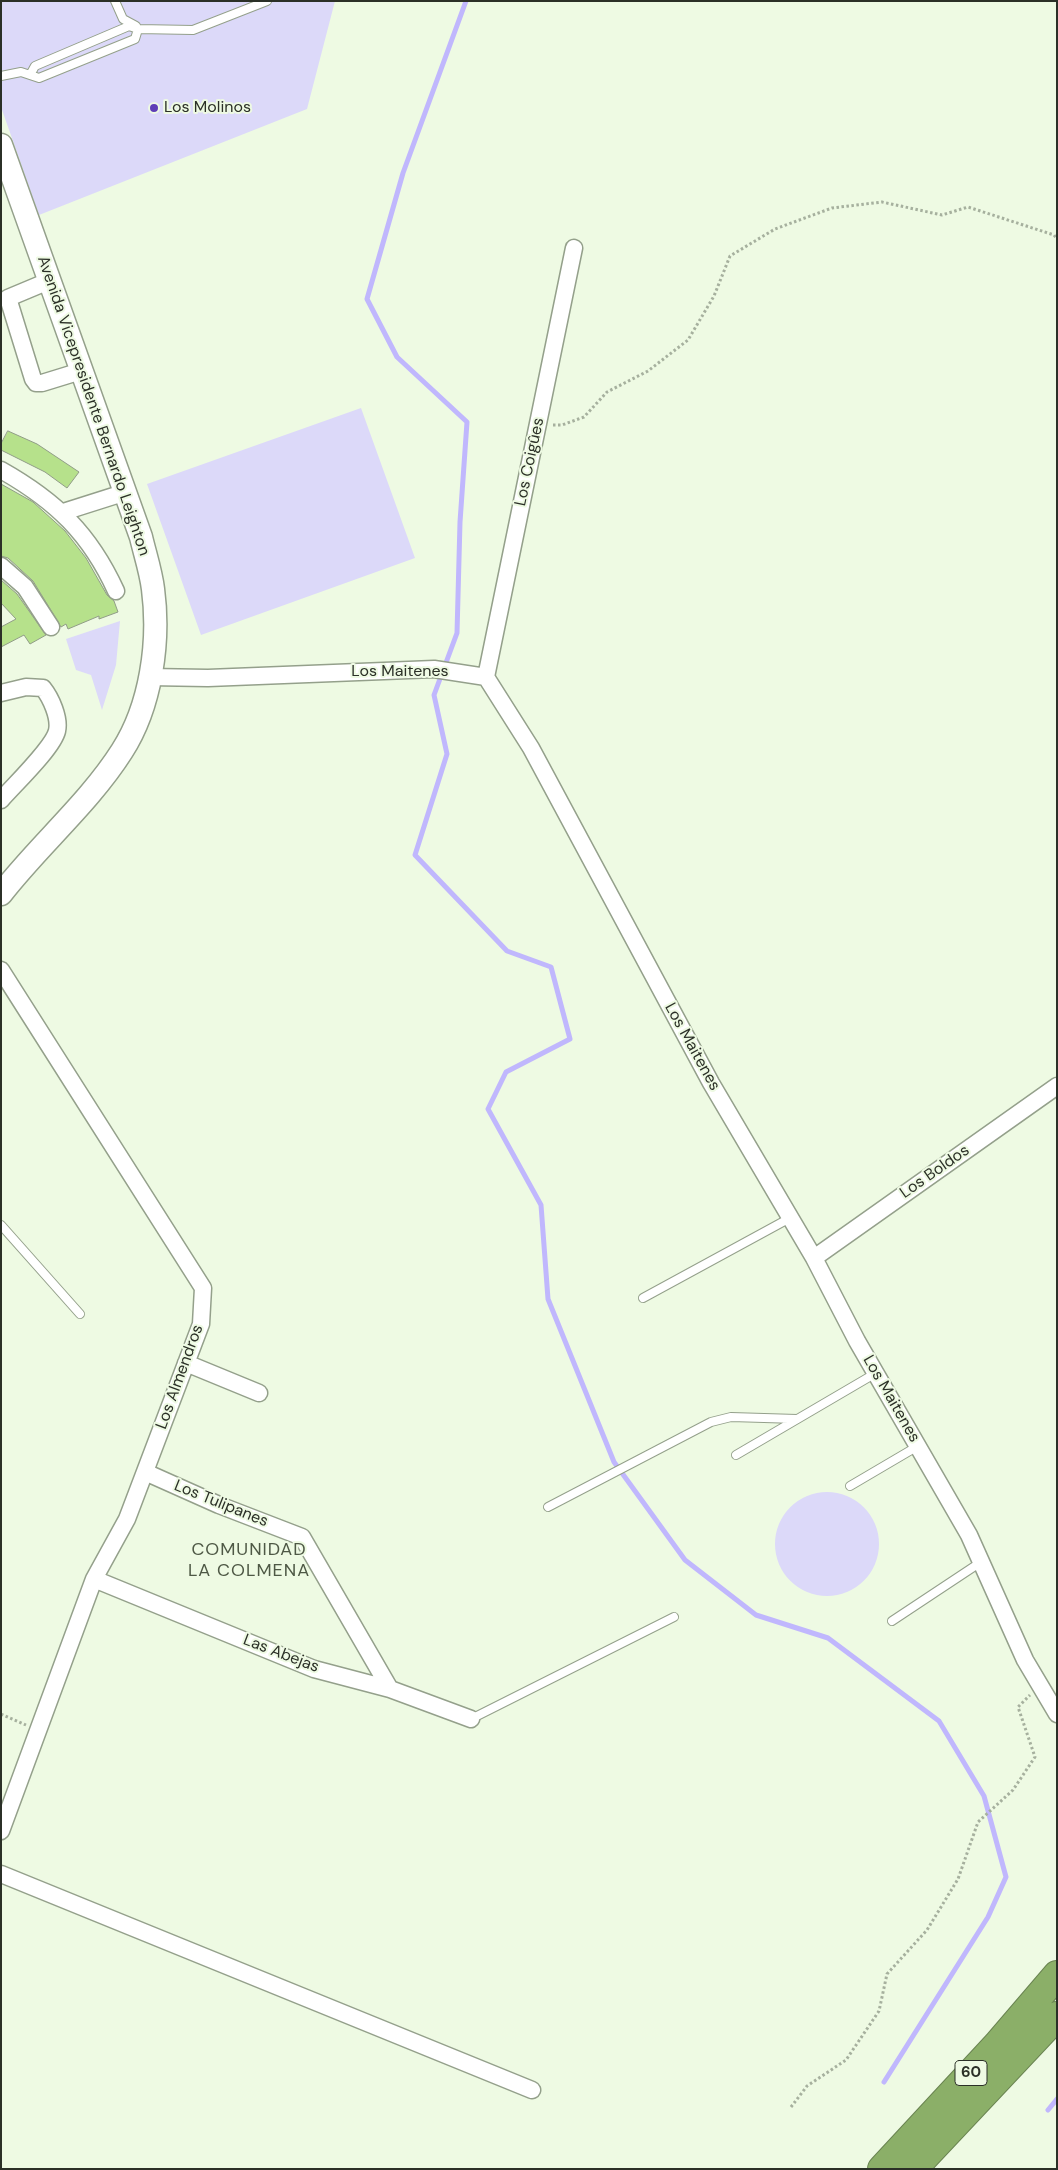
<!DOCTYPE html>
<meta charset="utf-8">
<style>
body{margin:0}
#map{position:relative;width:1058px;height:2170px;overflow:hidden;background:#eefae3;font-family:"DM Sans",sans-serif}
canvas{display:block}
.frame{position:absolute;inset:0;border:2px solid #2b3027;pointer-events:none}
</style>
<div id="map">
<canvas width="1058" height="2170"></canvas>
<div class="frame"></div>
</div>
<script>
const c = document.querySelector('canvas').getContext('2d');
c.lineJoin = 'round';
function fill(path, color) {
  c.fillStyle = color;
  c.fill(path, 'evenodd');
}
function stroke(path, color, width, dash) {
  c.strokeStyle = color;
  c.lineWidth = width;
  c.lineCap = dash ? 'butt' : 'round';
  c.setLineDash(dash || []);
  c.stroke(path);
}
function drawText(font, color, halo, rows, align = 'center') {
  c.font = font + ' "DM Sans",sans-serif';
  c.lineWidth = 4;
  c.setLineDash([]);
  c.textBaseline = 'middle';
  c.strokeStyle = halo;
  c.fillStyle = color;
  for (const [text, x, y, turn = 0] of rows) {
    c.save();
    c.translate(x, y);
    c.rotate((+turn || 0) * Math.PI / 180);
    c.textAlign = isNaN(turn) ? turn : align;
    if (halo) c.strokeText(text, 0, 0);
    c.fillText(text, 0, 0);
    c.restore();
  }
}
fill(new Path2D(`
 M 1,1 L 335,1 L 307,109 L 39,215 L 1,107 Z
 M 361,408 L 415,558 L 201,635 L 147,484 Z
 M 120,621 L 116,665 L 102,710 L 91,675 L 76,670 L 66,639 Z
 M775 1544a52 52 0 1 1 104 0a52 52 0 1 1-104 0Z`), '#dcd9f9');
stroke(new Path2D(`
 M 466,1 L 403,173 L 367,299 L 397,357 L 467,422 L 460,522 L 457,633 L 434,695 L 447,754 L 415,855 L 507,951 L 551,967 L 570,1039 L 506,1072 L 488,1109 L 541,1205 L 548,1299 L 614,1462 L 685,1560 L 756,1615 L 828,1638 L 939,1721 L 984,1796 L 1006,1877 L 988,1917 L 884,2082
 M 1048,2110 L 1057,2099`), '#c0b7fd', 5);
const building = new Path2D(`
 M 8,431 L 37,444 L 79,472 L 67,488 L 45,472 L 1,450 L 1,444 Z
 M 1,484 L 33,502 L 65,531 L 86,558 L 107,595 L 114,601 L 118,612 L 99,619 L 99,616 L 68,629 L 66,624 L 61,627 L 33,581 L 8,558 L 1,556 Z
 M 1,580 L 17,594 L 46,635 L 30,644 L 24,635 L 1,647 L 1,627 L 16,619 L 1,603 Z`);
fill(building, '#b6e18b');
stroke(building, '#909c87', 1);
const service = new Path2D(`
 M 115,1 L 123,19 L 136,26
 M 30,75 L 35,66 L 129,26 L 138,29 L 193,30 L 267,1
 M 1,76 L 21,72 L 39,78 L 135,39 L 138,29
 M 1,1225 L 80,1314
 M 643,1298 L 790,1218
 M 736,1455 L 876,1373
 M 850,1486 L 918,1446
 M 548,1507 L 711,1422 L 731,1417 L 797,1419
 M 892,1621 L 981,1562
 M 471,1719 L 674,1617`);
const minor = new Path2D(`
 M 51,280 L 8,298 L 33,379 L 36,383 L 42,383 L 81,371
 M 1,470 C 56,501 90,534 116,591
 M 63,512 L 126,492
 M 1,566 L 25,587 L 51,627
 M 149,677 L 208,678 L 434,669 L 486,677 L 531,748 L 711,1083 L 814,1258 L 857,1341 L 969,1535 L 1025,1660 L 1057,1714
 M 486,677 L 574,248
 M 1,693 L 26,687 L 43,688 C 51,698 60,718 57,731 C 53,748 14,785 1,800
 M 1,970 L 203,1288 L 201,1324 L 127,1519 L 94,1579 L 1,1831
 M 814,1258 L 1057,1086
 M 186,1363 L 259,1393
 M 145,1472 L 219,1505 L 302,1537 L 390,1689
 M 94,1579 L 314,1669 L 390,1689 L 471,1719
 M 1,1874 L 532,2090`);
const secondary = new Path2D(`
 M 1,145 L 141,537 C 145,554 151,572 153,589 C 160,642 151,706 122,751 C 89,803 39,845 1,894`);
const motorway = new Path2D(`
 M 882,2169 L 997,2045 L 1057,1975
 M 913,2169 L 1057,2016`);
stroke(service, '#94a08b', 10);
stroke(minor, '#94a08b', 19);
stroke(secondary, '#94a08b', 25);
stroke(motorway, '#698351', 30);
stroke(new Path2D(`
 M 553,425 L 562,425 L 584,417 L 607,392 L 648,371 L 688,340 L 714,296 L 730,256 L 775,229 L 832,208 L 882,202 L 942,215 L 968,207 L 1054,235 L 1057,239
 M 1,1714 L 26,1725
 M 791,2107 L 807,2086 L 846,2060 L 879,2011 L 887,1974 L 927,1930 L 958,1879 L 978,1822 L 1013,1790 L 1035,1757 L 1018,1707 L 1030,1695`), '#a6b09e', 3, [2.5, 2.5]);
stroke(service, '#fff', 8);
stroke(minor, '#fff', 16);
stroke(secondary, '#fff', 22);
stroke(motorway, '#8baf68', 28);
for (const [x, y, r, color] of [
 [154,108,5,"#5e3eb6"]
]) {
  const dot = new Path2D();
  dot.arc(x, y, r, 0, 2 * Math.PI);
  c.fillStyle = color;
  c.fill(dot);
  stroke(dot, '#eefae3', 2);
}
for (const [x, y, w] of [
 [971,2073,32]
]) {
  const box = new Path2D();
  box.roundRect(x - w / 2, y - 12.5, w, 25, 4);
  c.fillStyle = '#eefae3';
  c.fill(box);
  stroke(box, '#2b3027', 1);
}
drawText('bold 15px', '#2b3027', null, [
 ["60",971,2073]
]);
drawText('16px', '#2b3027', '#eefae3', [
 ["Los Molinos",164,108]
], 'left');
drawText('16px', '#2b3027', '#eefae3', [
 ["Avenida Vicepresidente Bernardo Leighton",93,406,71],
 ["Los Coigûes",530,462,-78],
 ["Los Maitenes",400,672],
 ["Los Maitenes",692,1047,61],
 ["Los Boldos",935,1172,-35],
 ["Los Almendros",180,1377,-70],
 ["Los Maitenes",891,1399,60],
 ["Los Tulipanes",221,1504,22],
 ["Las Abejas",281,1654,21]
]);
c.letterSpacing = '1px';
drawText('18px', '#4e5845', '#eefae3', [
 ["COMUNIDAD",249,1550],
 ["LA COLMENA",249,1571]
]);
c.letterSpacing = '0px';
</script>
